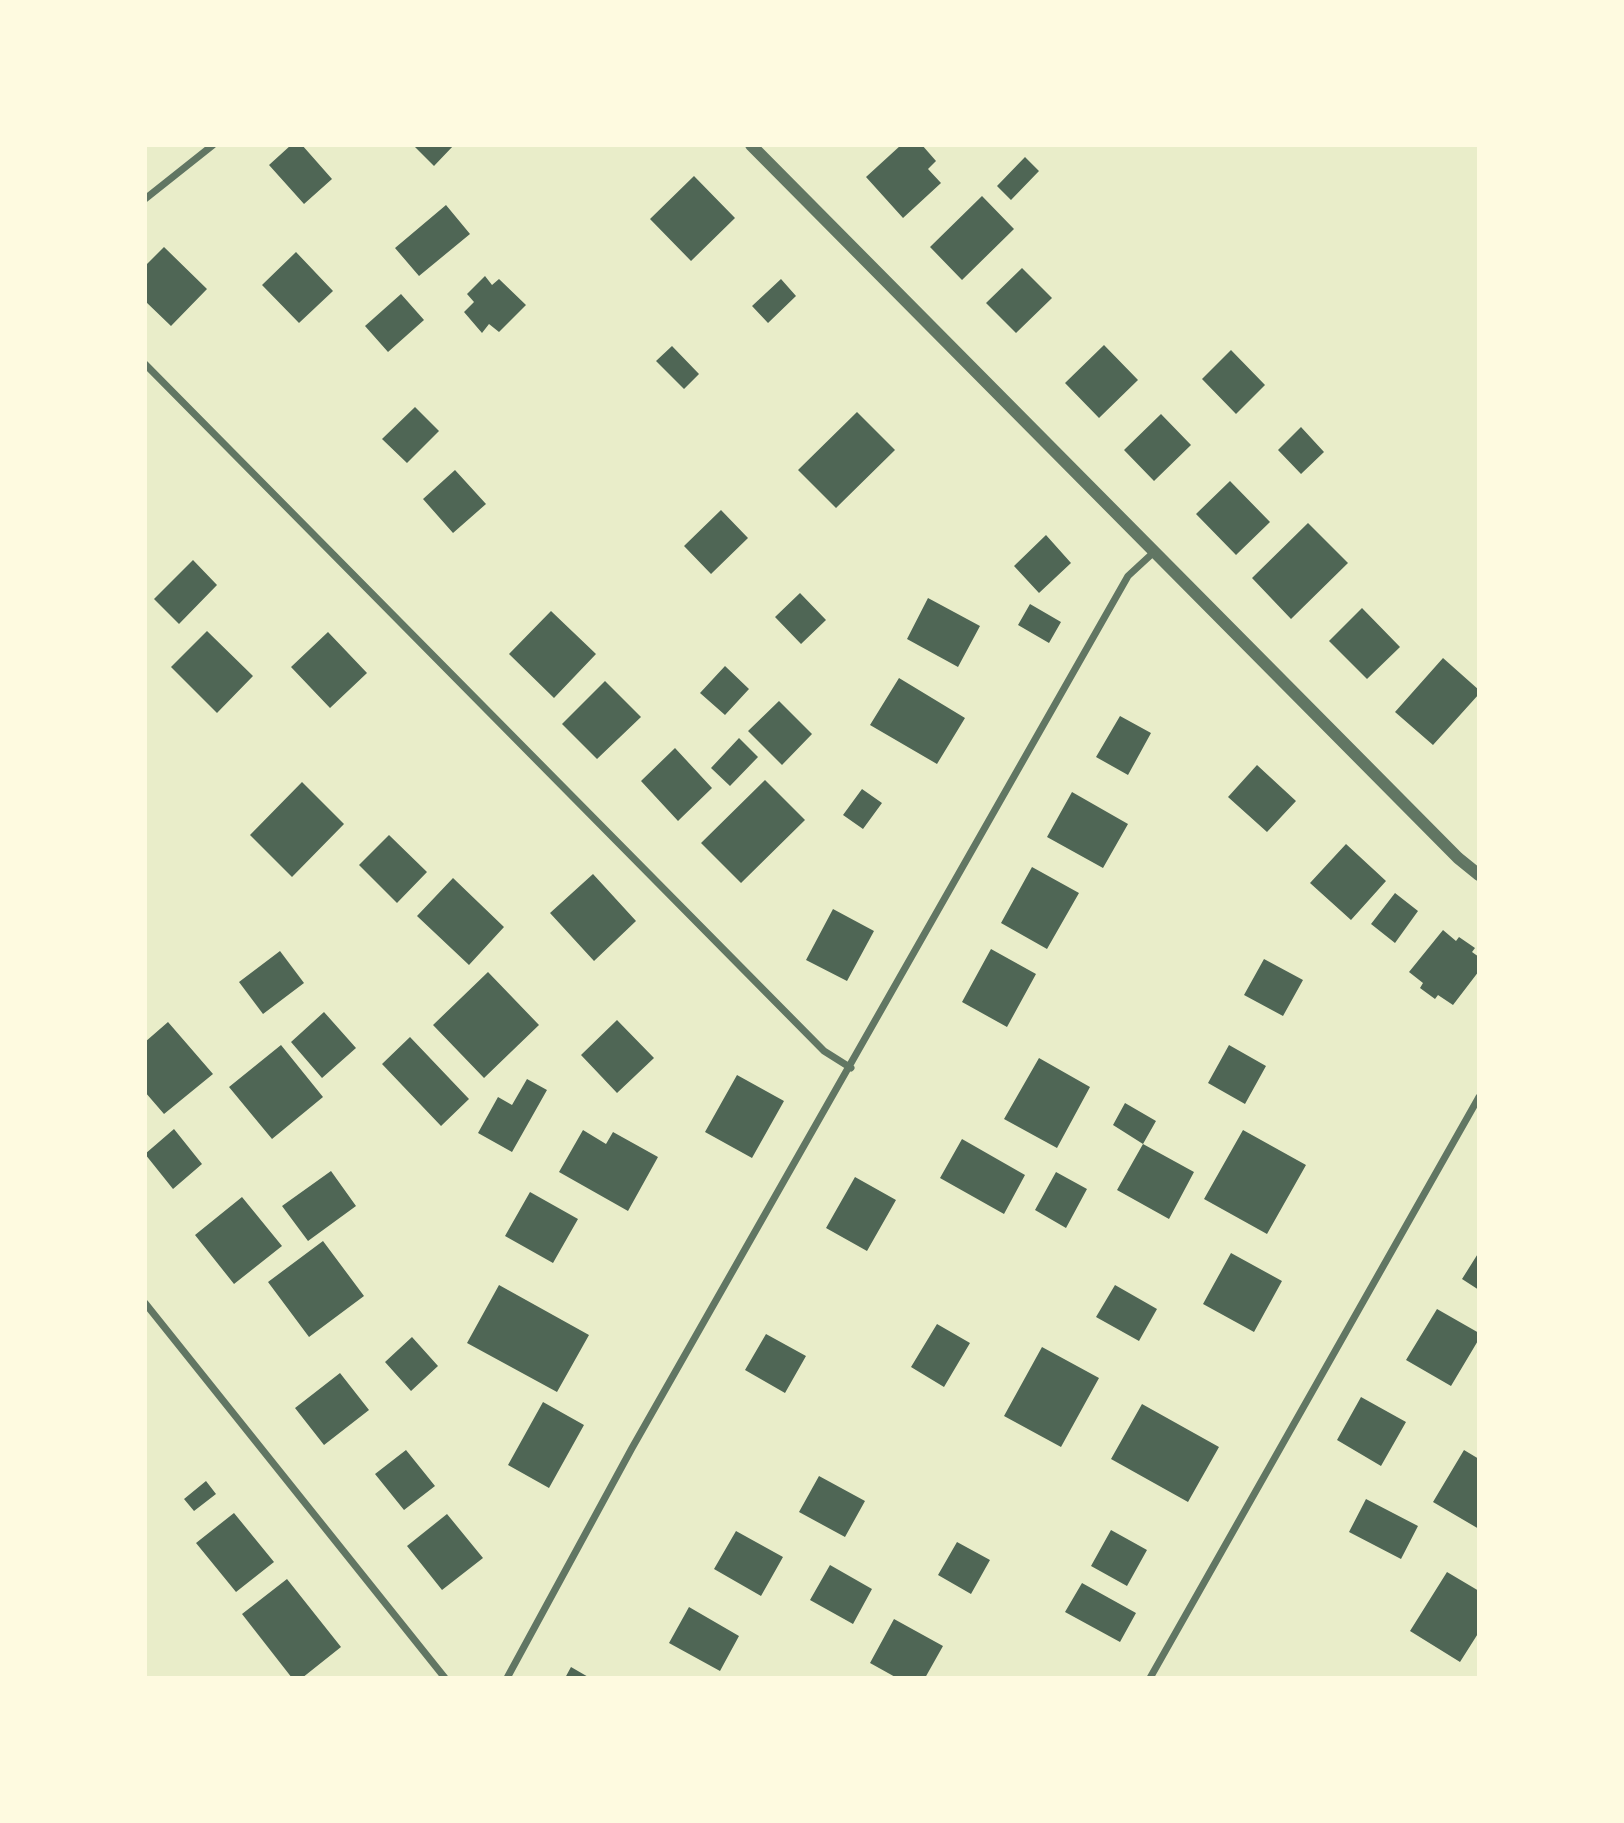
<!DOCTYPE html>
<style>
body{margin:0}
#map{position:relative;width:1624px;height:1823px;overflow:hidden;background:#e9edc9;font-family:"IBM Plex Serif",serif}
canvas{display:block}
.frame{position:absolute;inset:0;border:147px solid #fefae0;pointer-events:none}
</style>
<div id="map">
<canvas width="1624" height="1823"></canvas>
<div class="frame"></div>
</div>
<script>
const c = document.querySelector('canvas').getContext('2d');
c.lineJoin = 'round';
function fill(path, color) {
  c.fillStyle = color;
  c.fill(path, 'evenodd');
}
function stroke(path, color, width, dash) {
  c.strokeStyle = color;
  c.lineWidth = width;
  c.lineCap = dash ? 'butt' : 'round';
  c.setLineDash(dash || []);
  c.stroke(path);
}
fill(new Path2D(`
 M 291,145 L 302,145 L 332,179 L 304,204 L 269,165 Z
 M 413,145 L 454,145 L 434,166 Z
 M 901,145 L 922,145 L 936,161 L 928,169 L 941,183 L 903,218 L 866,177 Z
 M 1025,157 L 1039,171 L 1011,200 L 997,186 Z
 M 694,176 L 735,218 L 691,261 L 650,219 Z
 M 982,196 L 1014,229 L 962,280 L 930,247 Z
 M 446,205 L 470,234 L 419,276 L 395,248 Z
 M 164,247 L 207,289 L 171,326 L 145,301 L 145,266 Z
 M 296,252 L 333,291 L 299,323 L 262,285 Z
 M 1022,268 L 1052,298 L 1016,333 L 986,303 Z
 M 485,276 L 492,285 L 499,279 L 526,305 L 499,332 L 489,324 L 482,333 L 464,312 L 474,302 L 467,294 Z
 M 781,279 L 796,296 L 768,323 L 752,306 Z
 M 401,294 L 424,320 L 388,352 L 365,326 Z
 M 1104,345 L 1138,380 L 1099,418 L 1065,383 Z
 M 672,346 L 699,374 L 684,389 L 656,361 Z
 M 1231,350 L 1265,385 L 1236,414 L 1202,379 Z
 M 415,407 L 439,431 L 407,463 L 382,439 Z
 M 857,412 L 895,450 L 836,508 L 798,470 Z
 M 1161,414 L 1191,445 L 1154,481 L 1124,450 Z
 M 1301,427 L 1324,452 L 1301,474 L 1278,450 Z
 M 455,470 L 486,504 L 453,533 L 423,499 Z
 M 1230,481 L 1270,522 L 1236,555 L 1196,514 Z
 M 721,510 L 748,538 L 711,574 L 684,546 Z
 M 1308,523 L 1348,563 L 1291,619 L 1252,578 Z
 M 1046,535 L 1071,563 L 1039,593 L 1014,566 Z
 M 193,560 L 217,585 L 179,624 L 154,599 Z
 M 800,593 L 826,620 L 801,644 L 775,617 Z
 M 928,598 L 980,626 L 958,667 L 907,639 Z
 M 1030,604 L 1061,622 L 1049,643 L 1018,625 Z
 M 1362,608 L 1400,647 L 1367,679 L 1329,641 Z
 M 551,611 L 596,654 L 554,698 L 509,654 Z
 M 207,631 L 253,676 L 217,713 L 171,667 Z
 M 328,632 L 367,673 L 330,708 L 291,667 Z
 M 1443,658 L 1479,690 L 1479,694 L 1433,745 L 1395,712 Z
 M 725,666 L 749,689 L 725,715 L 700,693 Z
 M 899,678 L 965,718 L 937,764 L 870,725 Z
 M 605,681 L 641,717 L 597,759 L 562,724 Z
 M 779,701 L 812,734 L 782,765 L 748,731 Z
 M 1120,716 L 1151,733 L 1128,775 L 1096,757 Z
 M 739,738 L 758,757 L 730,786 L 711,768 Z
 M 675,748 L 712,788 L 678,821 L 641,781 Z
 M 1257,765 L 1296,801 L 1267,832 L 1228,797 Z
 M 765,780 L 805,820 L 741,883 L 701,843 Z
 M 302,782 L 344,824 L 292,877 L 250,835 Z
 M 862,789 L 882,803 L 863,829 L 843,815 Z
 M 1072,792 L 1128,824 L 1103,868 L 1047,837 Z
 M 389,835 L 427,872 L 397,903 L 359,865 Z
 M 1346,844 L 1386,881 L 1351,920 L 1310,883 Z
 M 1032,867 L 1079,893 L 1047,949 L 1001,923 Z
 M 593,874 L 636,921 L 594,961 L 550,913 Z
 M 453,878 L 504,927 L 469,965 L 417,916 Z
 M 1395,893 L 1418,911 L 1395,943 L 1371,924 Z
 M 833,909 L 874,931 L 847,981 L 806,960 Z
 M 1443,930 L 1456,941 L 1459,937 L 1475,948 L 1472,952 L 1479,957 L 1479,971 L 1453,1005 L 1438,995 L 1435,999 L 1420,988 L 1423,983 L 1409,972 Z
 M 991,949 L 1036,974 L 1007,1027 L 962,1002 Z
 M 280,951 L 304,983 L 263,1014 L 239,982 Z
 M 1264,959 L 1303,980 L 1283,1016 L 1244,995 Z
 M 488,972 L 539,1025 L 484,1078 L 433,1025 Z
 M 324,1012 L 356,1048 L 322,1078 L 291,1042 Z
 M 617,1020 L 654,1058 L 617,1093 L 581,1055 Z
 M 168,1022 L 213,1074 L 164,1114 L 145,1092 L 145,1042 Z
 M 410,1037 L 469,1099 L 441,1126 L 382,1064 Z
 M 281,1045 L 323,1097 L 272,1139 L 229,1087 Z
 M 1229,1045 L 1266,1066 L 1245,1104 L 1208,1083 Z
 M 1039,1058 L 1090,1087 L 1057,1148 L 1004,1119 Z
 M 737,1075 L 784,1101 L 752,1158 L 705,1132 Z
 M 527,1079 L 547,1090 L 512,1152 L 478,1133 L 498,1097 L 512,1105 Z
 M 1125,1103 L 1156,1121 L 1143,1144 L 1113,1125 Z
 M 174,1129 L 202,1164 L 173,1189 L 145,1154 Z
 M 583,1130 L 606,1144 L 613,1132 L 658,1157 L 628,1211 L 559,1172 Z
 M 1243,1130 L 1306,1165 L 1267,1234 L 1204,1199 Z
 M 962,1139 L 1025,1175 L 1004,1214 L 940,1178 Z
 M 1143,1144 L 1194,1172 L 1169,1219 L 1117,1190 Z
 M 331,1171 L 356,1206 L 308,1241 L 282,1206 Z
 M 1056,1172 L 1087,1189 L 1066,1228 L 1035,1210 Z
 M 855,1177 L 896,1200 L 867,1251 L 826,1228 Z
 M 530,1192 L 578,1219 L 553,1263 L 505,1236 Z
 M 242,1197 L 282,1246 L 234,1284 L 195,1235 Z
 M 323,1241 L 364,1296 L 309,1337 L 268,1282 Z
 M 1479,1252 L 1479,1290 L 1462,1279 Z
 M 1231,1253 L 1282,1281 L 1254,1332 L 1203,1304 Z
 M 499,1285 L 589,1335 L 557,1392 L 467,1343 Z
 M 1115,1285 L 1157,1309 L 1139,1341 L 1096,1317 Z
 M 1437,1309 L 1479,1333 L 1479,1339 L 1451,1386 L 1406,1360 Z
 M 937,1324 L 970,1343 L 944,1387 L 911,1367 Z
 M 766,1334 L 806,1356 L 785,1393 L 745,1370 Z
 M 412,1337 L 438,1366 L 411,1391 L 385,1362 Z
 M 1042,1347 L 1099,1378 L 1061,1447 L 1004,1416 Z
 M 340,1373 L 369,1410 L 324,1445 L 295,1408 Z
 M 1361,1397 L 1406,1422 L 1381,1466 L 1337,1440 Z
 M 543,1402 L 584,1425 L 549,1488 L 508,1465 Z
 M 1142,1404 L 1219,1447 L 1188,1502 L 1111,1459 Z
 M 406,1450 L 435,1486 L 404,1510 L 375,1474 Z
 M 1464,1450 L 1479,1459 L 1479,1529 L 1433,1502 Z
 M 819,1476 L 865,1501 L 845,1537 L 799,1512 Z
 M 206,1481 L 216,1494 L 194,1511 L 184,1499 Z
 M 1366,1499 L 1418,1526 L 1401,1559 L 1349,1532 Z
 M 234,1513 L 274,1562 L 236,1592 L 196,1543 Z
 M 447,1514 L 483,1558 L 442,1590 L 407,1546 Z
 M 1111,1530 L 1147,1550 L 1127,1586 L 1091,1566 Z
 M 736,1531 L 783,1557 L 761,1596 L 714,1569 Z
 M 957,1542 L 990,1560 L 971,1594 L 938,1575 Z
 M 830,1565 L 872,1589 L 853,1624 L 810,1600 Z
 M 1447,1572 L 1479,1591 L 1479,1632 L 1460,1662 L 1410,1631 Z
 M 287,1579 L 341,1647 L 302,1678 L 292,1678 L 242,1614 Z
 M 1082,1583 L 1136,1613 L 1120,1642 L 1065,1612 Z
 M 689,1607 L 739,1636 L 720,1671 L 669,1643 Z
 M 894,1619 L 943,1646 L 925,1678 L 897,1678 L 870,1663 Z
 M 571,1667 L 590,1678 L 565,1678 Z`), '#4f6655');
stroke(new Path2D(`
 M 145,199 L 213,145
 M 145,364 L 824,1051 L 851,1068
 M 145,1303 L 445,1678
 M 507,1678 L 632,1448 L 1128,576 L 1154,552
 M 1150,1678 L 1479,1097`), '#617663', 7);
stroke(new Path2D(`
 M 751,145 L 1458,858 L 1479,875`), '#617663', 12);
</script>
